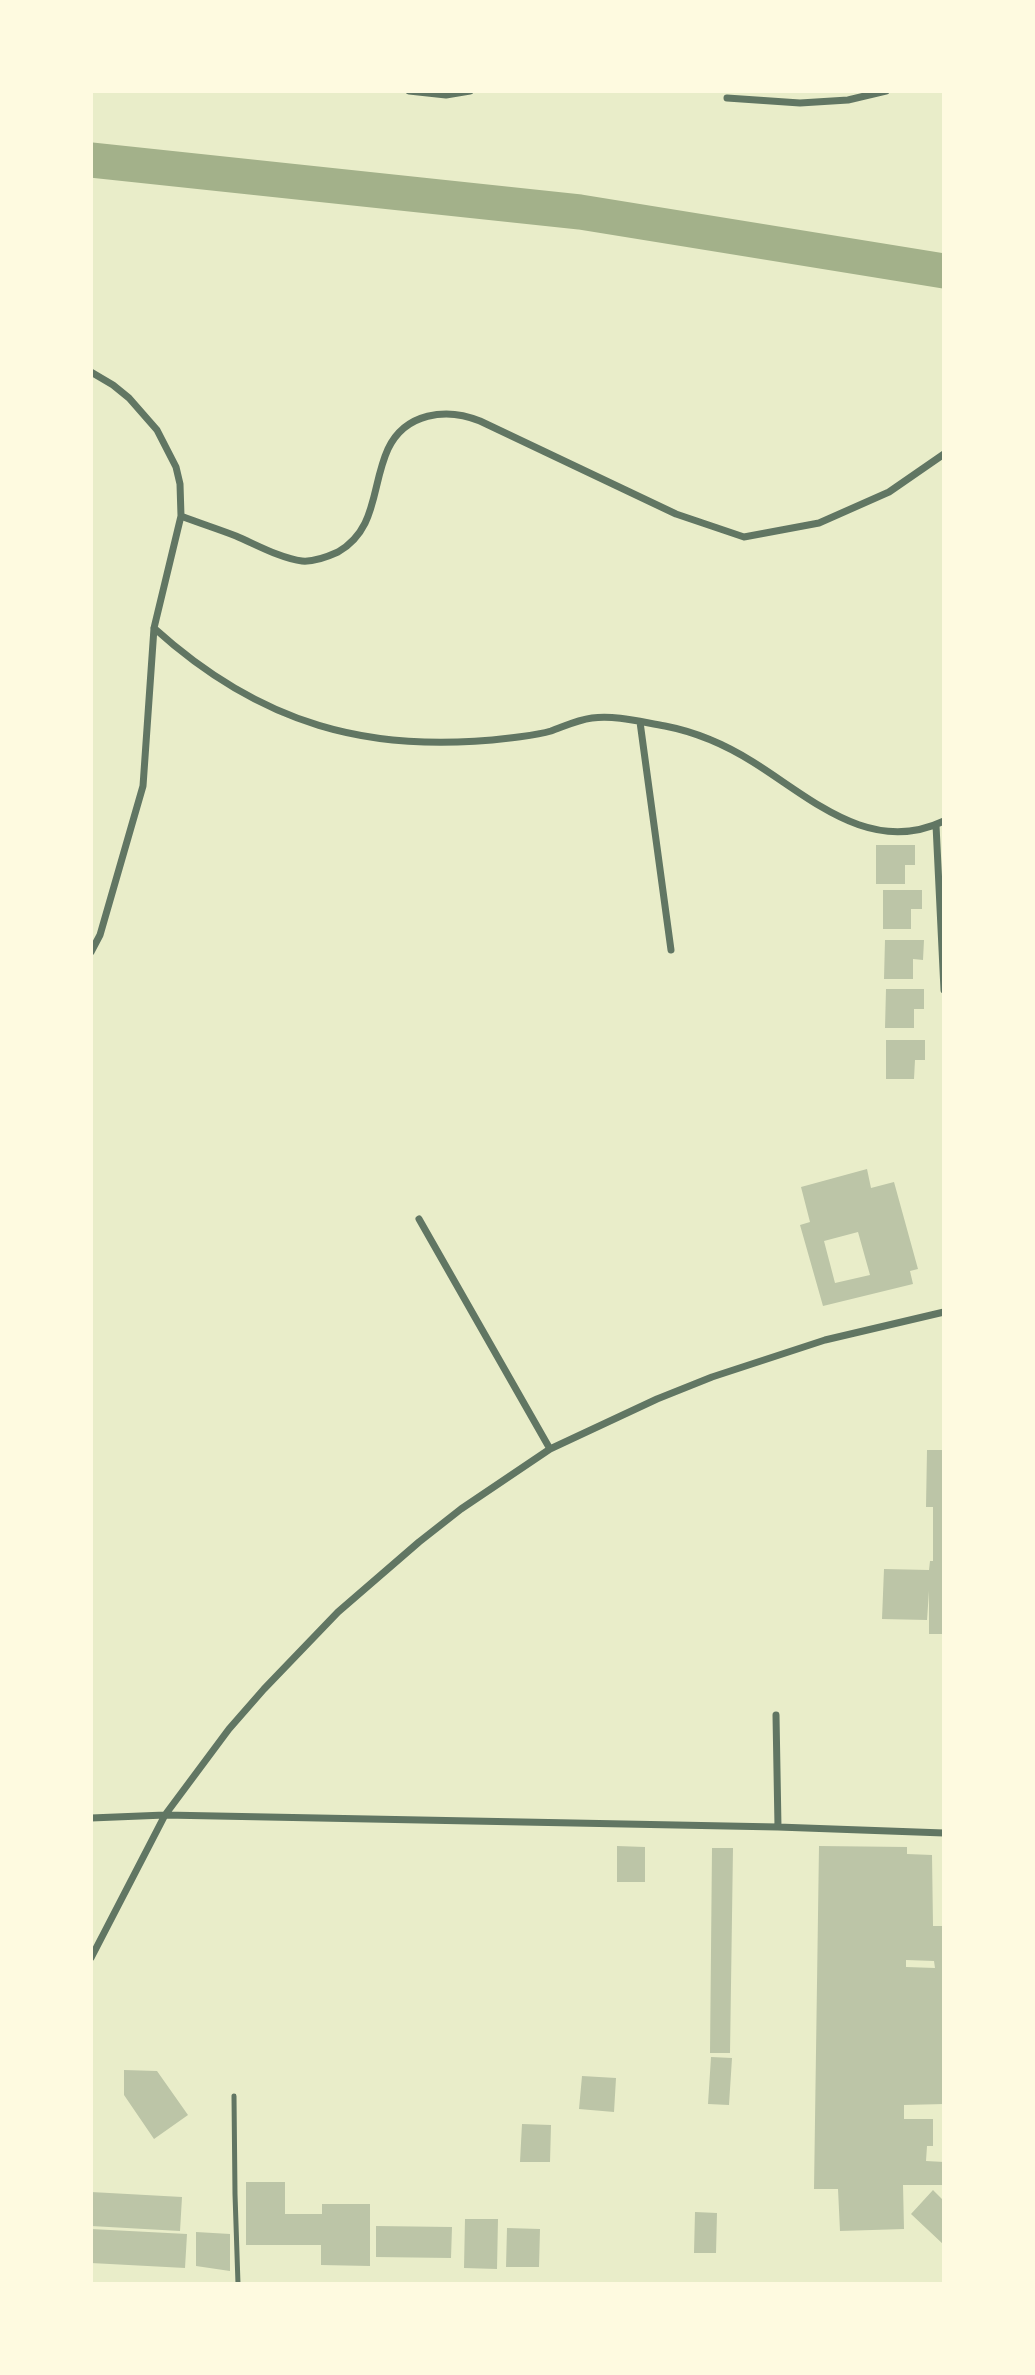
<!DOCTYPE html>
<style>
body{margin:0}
#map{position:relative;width:1035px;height:2375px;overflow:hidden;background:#e9edc9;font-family:Rubik,sans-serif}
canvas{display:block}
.frame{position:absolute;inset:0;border:93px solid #fefae0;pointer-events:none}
</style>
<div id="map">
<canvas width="1035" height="2375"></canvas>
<div class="frame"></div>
</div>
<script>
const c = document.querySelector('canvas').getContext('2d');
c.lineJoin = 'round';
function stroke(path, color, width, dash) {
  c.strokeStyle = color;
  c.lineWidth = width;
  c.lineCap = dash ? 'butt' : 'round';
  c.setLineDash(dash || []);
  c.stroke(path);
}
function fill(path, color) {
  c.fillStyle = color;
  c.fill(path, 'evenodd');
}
stroke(new Path2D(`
 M 91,160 L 580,212 L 944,271`), '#a3b18a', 35);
fill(new Path2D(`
 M 876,845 L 915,845 L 915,865 L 905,865 L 905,884 L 876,884 Z
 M 883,890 L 922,890 L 922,909 L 911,909 L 911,929 L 883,929 Z
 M 885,940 L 924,940 L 923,960 L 913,959 L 913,979 L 884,979 Z
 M 886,989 L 924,989 L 924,1009 L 914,1009 L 914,1028 L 885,1028 Z
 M 886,1040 L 925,1040 L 925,1060 L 915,1060 L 914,1079 L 886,1079 Z
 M 867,1169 L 871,1188 L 894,1182 L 918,1269 L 910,1271 L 913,1284 L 823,1306 L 800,1225 L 810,1222 L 801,1187 ZM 858,1232 L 870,1275 L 835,1283 L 824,1241 Z
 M 927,1450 L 944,1450 L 944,1634 L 929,1634 L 929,1591 L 927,1620 L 882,1619 L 884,1569 L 929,1570 L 930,1561 L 933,1561 L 933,1507 L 926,1507 Z
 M 617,1846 L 645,1847 L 645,1882 L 617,1882 Z
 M 819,1846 L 907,1847 L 907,1854 L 932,1855 L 933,1926 L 944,1926 L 944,2104 L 904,2105 L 904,2119 L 933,2119 L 933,2146 L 927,2146 L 926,2161 L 944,2162 L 944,2185 L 903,2185 L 904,2229 L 840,2231 L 838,2189 L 814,2189 ZM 906,1960 L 934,1961 L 935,1968 L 906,1967 Z
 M 712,1848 L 733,1848 L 730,2053 L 710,2053 Z
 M 711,2057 L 732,2058 L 729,2105 L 708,2104 Z
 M 124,2070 L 157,2071 L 188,2115 L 154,2139 L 124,2095 Z
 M 582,2076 L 616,2078 L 614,2112 L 579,2109 Z
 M 522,2124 L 551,2125 L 550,2162 L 520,2162 Z
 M 246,2182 L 285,2182 L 285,2214 L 322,2214 L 322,2204 L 370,2204 L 370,2266 L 321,2265 L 321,2245 L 246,2245 Z
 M 933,2190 L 944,2201 L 944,2245 L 911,2214 Z
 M 91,2192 L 182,2197 L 180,2231 L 91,2226 Z
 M 695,2212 L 717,2213 L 716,2253 L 694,2253 Z
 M 465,2219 L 498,2219 L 497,2269 L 464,2268 Z
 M 376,2226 L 452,2227 L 451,2258 L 376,2257 Z
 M 507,2228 L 540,2229 L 539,2267 L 506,2267 Z
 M 91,2229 L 187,2234 L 185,2268 L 91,2263 Z
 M 196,2232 L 230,2234 L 230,2271 L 196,2266 Z`), '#bcc5a7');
stroke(new Path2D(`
 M 234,2096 L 235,2194 L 238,2284`), '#617663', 5);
stroke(new Path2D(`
 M 409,91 L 446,95 L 470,91
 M 727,98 L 800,103 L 848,100 L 886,91
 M 91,372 L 113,385 L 129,398 L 157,430 L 176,467 L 180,484 L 181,516 L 154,628 L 143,786 L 100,935 L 91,952
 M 181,516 C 199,523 218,529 236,536 C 255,544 282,559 302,561 C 313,562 327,557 338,552 C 378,529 371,486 388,449 C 405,413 446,407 480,421 L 676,514 L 744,537 L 819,523 L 889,492 L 944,454
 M 154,628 C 260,724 369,755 510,738 C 524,736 538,735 551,731 C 565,726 577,720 592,718 C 616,715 641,722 665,726 C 696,732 726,745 753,762 C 811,798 870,856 944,821
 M 640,722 L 671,950
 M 936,825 L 944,990
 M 419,1219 L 550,1449
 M 776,1715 L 778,1827
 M 91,1818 L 165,1815 L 778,1827 L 944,1833
 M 91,1958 L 165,1815 L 229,1729 L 264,1689 L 338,1612 L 419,1542 L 461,1509 L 550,1449 L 657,1399 L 712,1377 L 825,1340 L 944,1312`), '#617663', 7);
</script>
